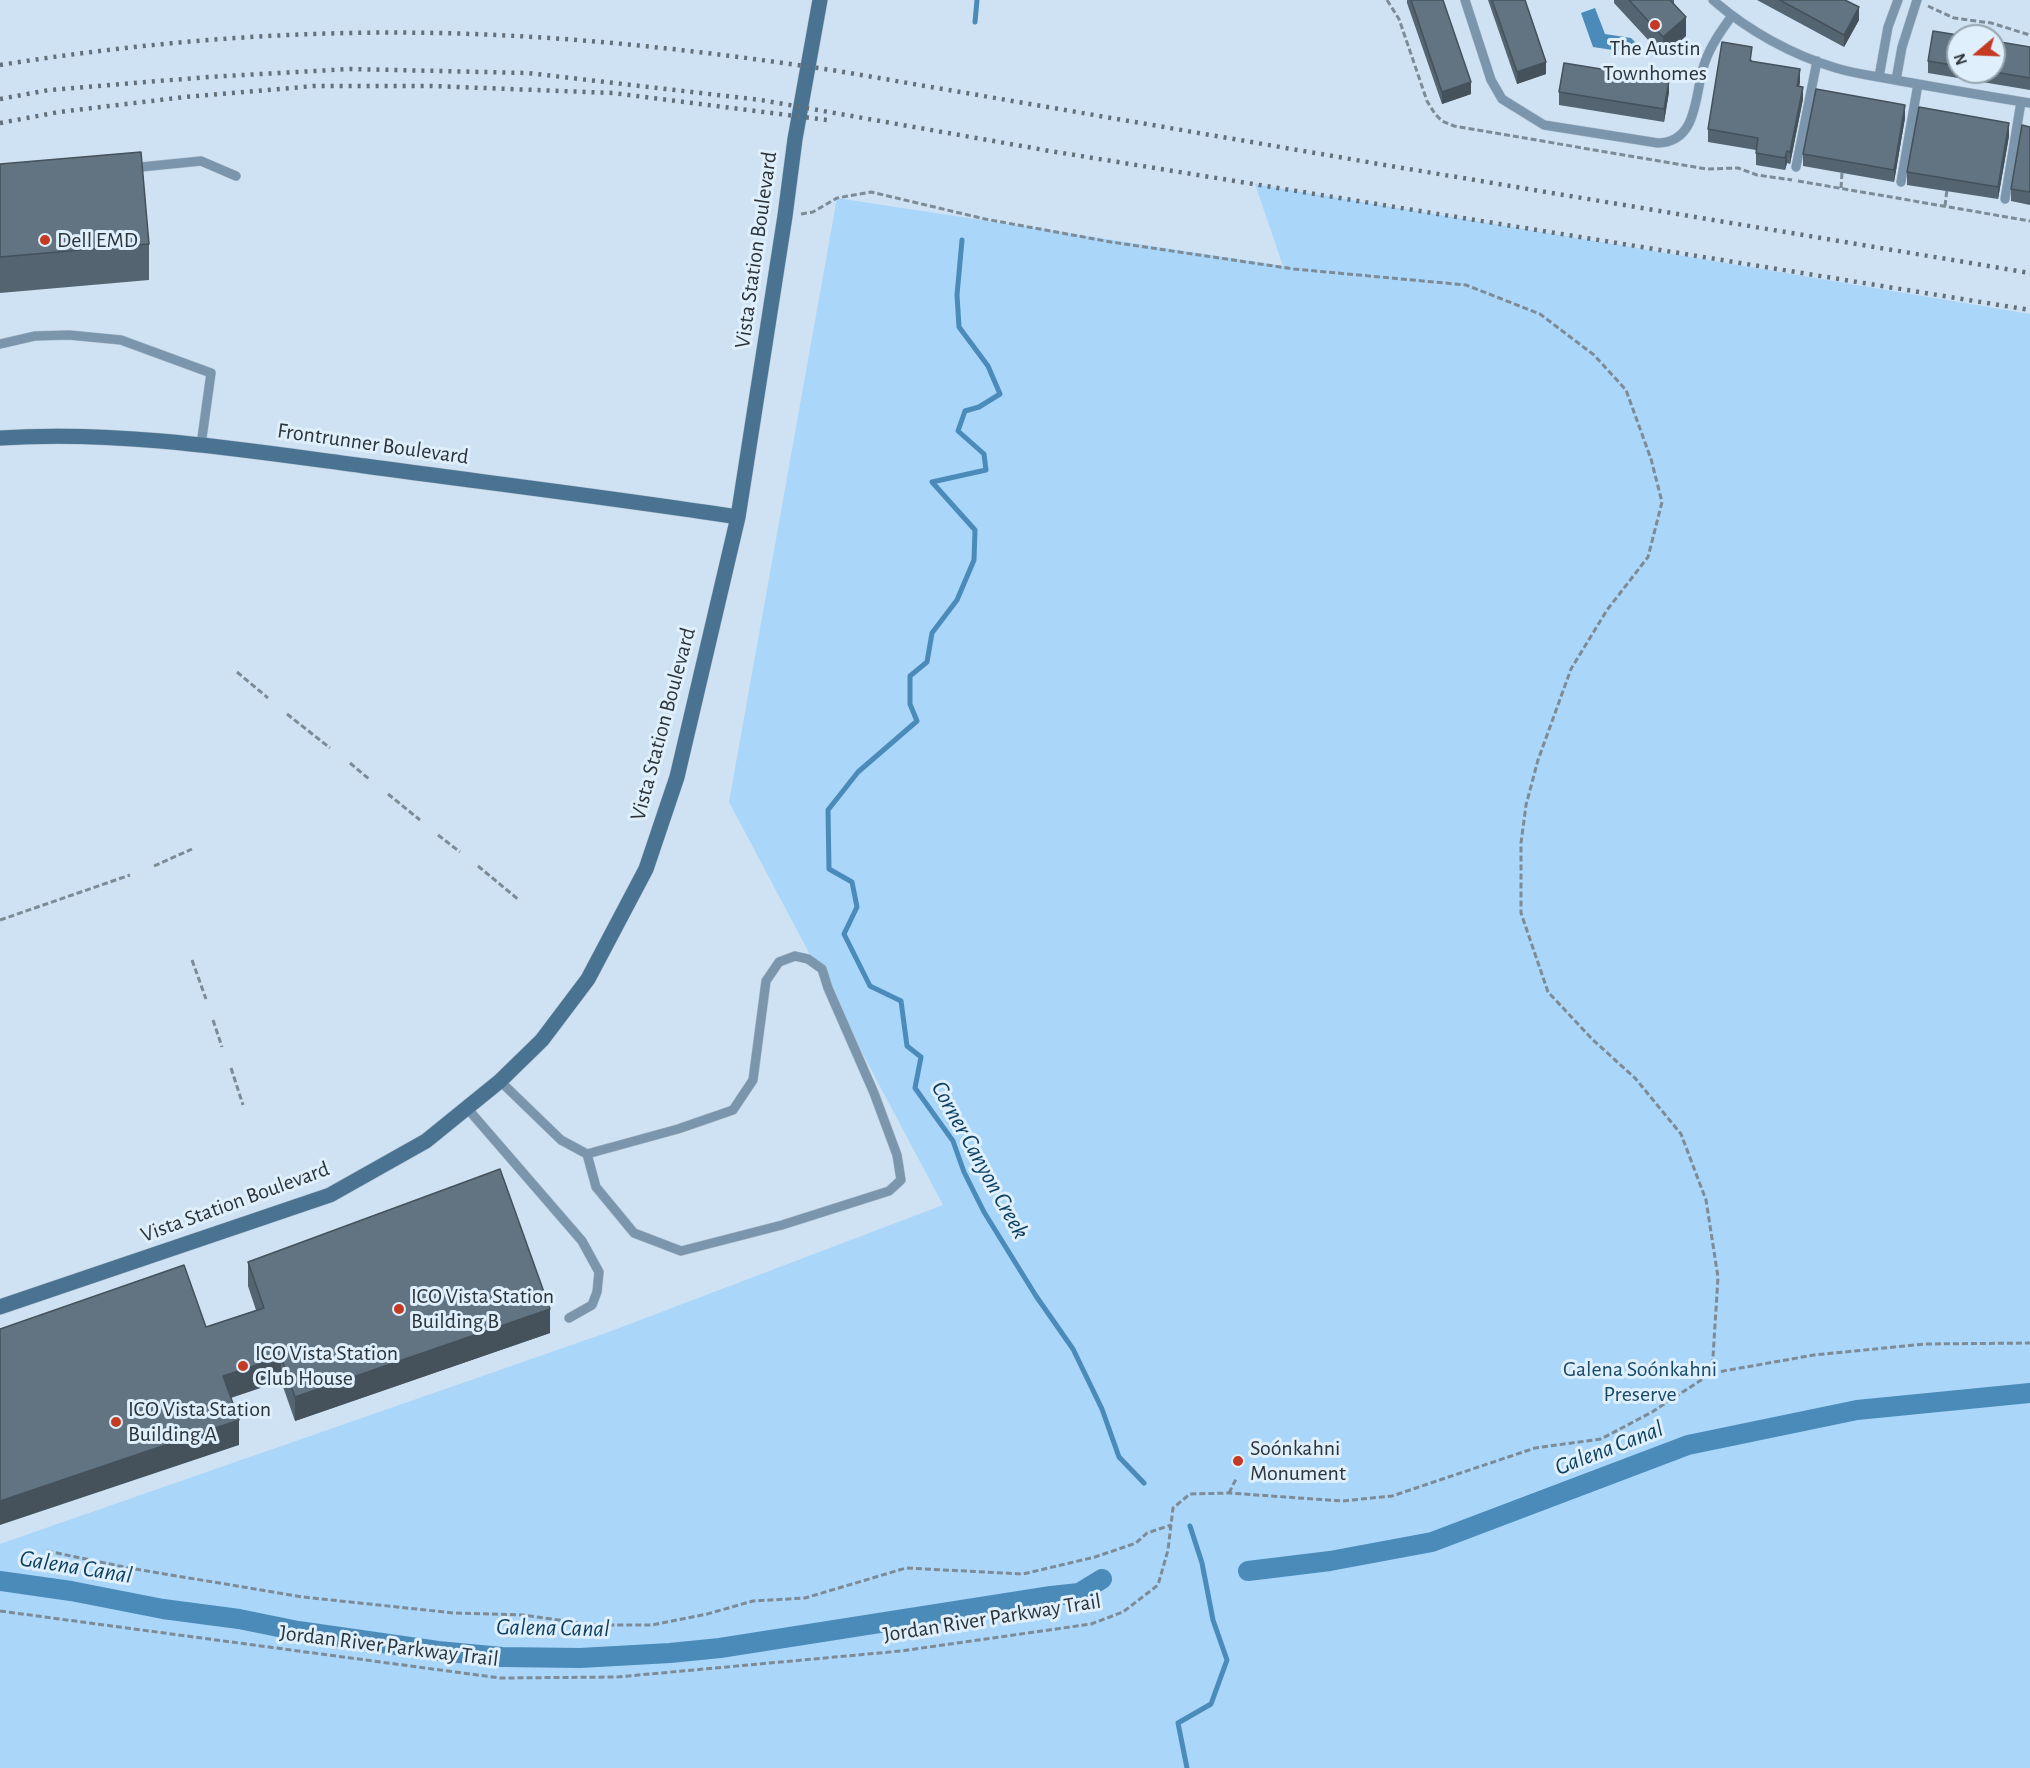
<!DOCTYPE html>
<meta charset="utf-8">
<style>
body{margin:0}
#map{position:relative;width:2030px;height:1768px;overflow:hidden;background:#cee2f3;font-family:"Alegreya Sans",sans-serif}
canvas{display:block}
.north{position:absolute;left:1946px;top:24px;width:60px;height:60px;box-sizing:border-box;background:#dfeffc;border:2px solid #97a4ae;border-radius:50%;rotate:251deg;font-size:16px;font-weight:700;line-height:24px;text-align:center;color:#2c343a}
.north::after{content:'';display:block;margin:auto;width:21px;height:27px;background:#c53a22;clip-path:polygon(50% 0,100% 100%,50% 72%,0 100%)}
</style>
<div id="map">
<canvas width="2030" height="1768"></canvas>
<div class="north">N</div>
</div>
<script>
const c = document.querySelector('canvas').getContext('2d');
c.lineJoin = 'round';
function fill(path, color) {
  c.fillStyle = color;
  c.fill(path, 'evenodd');
}
function stroke(path, color, width, dash) {
  c.strokeStyle = color;
  c.lineWidth = width;
  c.lineCap = dash ? 'butt' : 'round';
  c.setLineDash(dash || []);
  c.stroke(path);
}
function drawText(font, color, halo, rows, align = 'center') {
  c.font = font + ' "Alegreya Sans",sans-serif';
  c.lineWidth = 6;
  c.setLineDash([]);
  c.textBaseline = 'middle';
  c.strokeStyle = halo;
  c.fillStyle = color;
  for (const [text, x, y, turn = 0] of rows) {
    c.save();
    c.translate(x, y);
    c.rotate((+turn || 0) * Math.PI / 180);
    c.textAlign = isNaN(turn) ? turn : align;
    if (halo) c.strokeText(text, 0, 0);
    c.fillText(text, 0, 0);
    c.restore();
  }
}
fill(new Path2D(`
 M 1255,184 L 2030,314 L 2030,1768 L 0,1768 L 0,1544 L 606,1333 L 943,1205 L 729,802 L 837,198 L 1283,266 Z`), '#aad6f9');
fill(new Path2D(`
 M 1595,8 L 1605,34 L 1631,38 L 1637,44 L 1626,52 L 1593,47 L 1581,13 Z`), '#4a8bba');
stroke(new Path2D(`
 M 975,22 L 977,0
 M 962,240 L 957,295 L 959,327 L 988,366 L 1000,394 L 979,407 L 965,411 L 958,431 L 984,454 L 986,470 L 932,482 L 975,530 L 974,560 L 957,600 L 932,633 L 927,662 L 910,676 L 910,704 L 917,721 L 858,772 L 828,810 L 829,869 L 852,882 L 857,907 L 844,934 L 870,986 L 901,1001 L 907,1046 L 921,1057 L 915,1088 L 953,1141 L 964,1172 L 984,1212 L 1036,1296 L 1073,1349 L 1102,1409 L 1119,1457 L 1144,1483
 M 1187,1768 L 1178,1723 L 1211,1704 L 1227,1660 L 1213,1620 L 1202,1563 L 1190,1526`), '#4a8bba', 5);
stroke(new Path2D(`
 M 1248,1571 L 1330,1561 L 1432,1542 L 1688,1445 L 1857,1410 L 2030,1393
 M 0,1581 L 71,1591 L 163,1609 L 239,1619 L 298,1631 L 438,1651 L 502,1657 L 580,1658 L 670,1653 L 720,1648 L 1051,1596 L 1079,1593 L 1102,1579`), '#4a8bba', 20);
const lane = new Path2D(`
 M 1465,0 L 1491,80 L 1502,99 L 1544,125 L 1658,143 C 1700,142 1694,91 1705,62 C 1711,45 1721,31 1731,17
 M 1713,0 C 1747,30 1792,55 1836,68 C 1855,74 1875,76 1895,80 C 1940,88 1985,96 2030,103
 M 1879,77 L 1888,27 L 1898,0
 M 1896,80 L 1902,47 L 1917,0
 M 1796,167 L 1817,61
 M 131,168 L 201,161 L 236,176
 M 1901,182 L 1918,84
 M 2005,199 L 2021,102
 M 0,344 L 35,336 L 69,335 L 121,340 L 211,373 L 201,445
 M 500,1081 L 561,1140 L 587,1154 L 596,1187 L 634,1233 L 681,1251 L 782,1225 L 889,1191 L 901,1180 L 897,1155 L 874,1093 L 828,988 L 822,969 L 808,959 L 795,956 L 779,962 L 766,981 L 753,1080 L 733,1110 L 678,1129 L 587,1154
 M 467,1108 L 582,1241 L 599,1272 L 597,1292 L 592,1305 L 569,1318`);
const secondary = new Path2D(`
 M 0,438 C 122,430 244,450 365,466 C 490,483 614,498 738,517
 M 0,1307 L 330,1195 L 426,1141 L 500,1081 L 542,1040 L 588,979 L 646,869 L 677,777 L 738,517 L 785,216 L 795,139 L 820,0`);
stroke(lane, '#aebfce', 10);
stroke(secondary, '#aebfce', 16);
stroke(new Path2D(`
 M 1387,0 L 1399,19 L 1427,101 L 1435,114 L 1442,121 L 1454,126 L 1706,169 L 1738,168 L 1757,175 L 1792,180
 M 1928,6 L 1954,18 L 1991,23 L 2030,35
 M 1798,181 L 2030,221
 M 1841,188 L 1842,173 L 1845,173
 M 1945,206 L 1947,189
 M 801,214 L 813,212 L 837,198 L 871,192 L 985,219 L 1111,242 L 1294,269 L 1466,285 L 1540,314 L 1594,355 L 1626,390 L 1651,459 L 1662,502 L 1648,557 L 1607,610 L 1571,669 L 1538,760 L 1526,805 L 1521,843 L 1521,913 L 1548,992 L 1593,1040 L 1635,1078 L 1681,1134 L 1706,1200 L 1718,1277 L 1712,1373
 M 237,672 L 268,698
 M 287,714 L 330,748
 M 350,763 L 369,779
 M 388,794 L 420,820
 M 438,835 L 460,852
 M 154,866 L 192,849
 M 478,866 L 519,900
 M 0,920 L 130,875
 M 192,960 L 206,999
 M 213,1020 L 222,1047
 M 231,1068 L 243,1105
 M 1229,1493 L 1236,1479
 M 47,1551 L 129,1568 L 303,1597 L 454,1613 L 523,1615 L 595,1625 L 652,1625 L 707,1614 L 753,1601 L 805,1598 L 906,1568 L 1023,1574 L 1095,1557 L 1136,1543 L 1147,1533 L 1171,1525
 M 0,1611 L 500,1678 L 617,1677 L 901,1651 L 1091,1624 L 1123,1612 L 1158,1585 L 1168,1550 L 1173,1508 L 1190,1494 L 1229,1493 L 1342,1501 L 1392,1496 L 1535,1448 L 1601,1439 L 1652,1412 L 1712,1373 L 1814,1355 L 1925,1344 L 2030,1343`), '#7d8b97', 3, [6, 3]);
stroke(lane, '#7b96ac', 9);
stroke(secondary, '#4a7391', 15);
stroke(new Path2D(`
 M 0,65 C 164,39 330,27 496,35 C 610,40 725,54 838,71 L 1385,165 L 2030,273
 M 0,99 L 49,90 L 208,77 L 350,69 L 528,73 L 761,100 L 1050,151 L 2030,310
 M 0,123 L 59,112 L 185,97 L 314,86 L 432,86 L 613,93 L 827,120`), '#636f79', 4.5, [3, 6]);
fill(new Path2D(`
 M 1407,0 L 1443,0 L 1471,94 L 1442,104 L 1407,3 Z
 M 1488,0 L 1525,0 L 1546,74 L 1517,84 Z
 M 1614,0 L 1674,0 L 1674,4 L 1686,36 L 1663,56 L 1614,3 Z
 M 1757,0 L 1845,0 L 1859,20 L 1844,47 Z
 M 1958,36 L 1958,72 L 1994,72 L 2030,47 L 2030,90 L 1928,73 L 1928,61 Z
 M 1752,59 L 1752,62 L 1800,82 L 1799,86 L 1803,99 L 1790,164 L 1787,163 L 1785,170 L 1756,165 L 1756,150 L 1708,142 L 1708,129 Z
 M 1559,92 L 1669,92 L 1664,122 L 1559,105 Z
 M 1905,118 L 1894,182 L 1803,166 L 1803,154 Z
 M 2030,127 L 2030,205 L 2011,201 L 2011,189 Z
 M 2009,136 L 1998,199 L 1907,185 L 1907,172 Z
 M 0,164 L 149,244 L 149,280 L 0,293 Z
 M 248,1262 L 550,1333 L 295,1421 L 281,1381 L 231,1398 L 239,1445 L 206,1327 L 256,1310 L 248,1286 Z`), '#546470');
fill(new Path2D(`
 M 1859,7 L 1859,20 L 1844,47 L 1844,35 Z
 M 1686,17 L 1686,36 L 1663,56 L 1663,37 Z
 M 1546,62 L 1546,74 L 1517,84 L 1517,72 Z
 M 1800,69 L 1800,82 L 1797,98 L 1797,86 Z
 M 1669,80 L 1669,92 L 1664,122 L 1664,109 Z
 M 1471,82 L 1471,94 L 1442,104 L 1442,92 Z
 M 1803,87 L 1803,99 L 1790,164 L 1790,152 Z
 M 1905,105 L 1905,118 L 1894,182 L 1894,170 Z
 M 2009,123 L 2009,136 L 1998,199 L 1998,187 Z
 M 1787,151 L 1787,163 L 1785,170 L 1785,158 Z
 M 550,1309 L 550,1333 L 295,1421 L 295,1397 Z
 M 281,1357 L 281,1381 L 223,1400 L 223,1376 Z
 M 239,1420 L 239,1445 L 0,1525 L 0,1501 Z`), '#45515b');
const building = new Path2D(`
 M 1411,0 L 1443,0 L 1471,82 L 1442,92 Z
 M 1492,0 L 1525,0 L 1546,62 L 1517,72 Z
 M 1629,0 L 1670,0 L 1686,17 L 1663,37 Z
 M 1780,0 L 1845,0 L 1859,7 L 1844,35 Z
 M 1933,31 L 1964,36 L 1958,36 L 1958,66 L 1928,61 Z
 M 1994,41 L 2030,47 L 2030,78 L 1994,72 Z
 M 1722,42 L 1752,47 L 1750,61 L 1800,69 L 1797,86 L 1803,87 L 1790,152 L 1787,151 L 1785,158 L 1756,153 L 1758,138 L 1708,129 Z
 M 1564,63 L 1669,80 L 1664,109 L 1559,92 Z
 M 1816,89 L 1905,105 L 1894,170 L 1803,154 Z
 M 1919,107 L 2009,123 L 1998,187 L 1907,172 Z
 M 2022,125 L 2030,127 L 2030,192 L 2011,189 Z
 M 141,152 L 149,244 L 0,257 L 0,164 Z
 M 500,1169 L 550,1309 L 295,1397 L 281,1357 L 223,1376 L 239,1420 L 0,1501 L 0,1329 L 184,1265 L 206,1327 L 264,1308 L 248,1262 Z`);
fill(building, '#627482');
stroke(building, '#45515b', 1.5);
for (const [x, y, r, color] of [
 [1655,25,6,"#c53a22"],
 [45,240,6,"#c53a22"],
 [399,1309,6,"#c53a22"],
 [243,1366,6,"#c53a22"],
 [116,1422,6,"#c53a22"],
 [1238,1461,6,"#c53a22"]
]) {
  const dot = new Path2D();
  dot.arc(x, y, r, 0, 2 * Math.PI);
  c.fillStyle = color;
  c.fill(dot);
  stroke(dot, '#dfeffc', 2);
}
drawText('22px', '#2c343a', '#dfeffc', [
 ["The Austin",1655,48,"center"],
 ["Townhomes",1655,73,"center"],
 ["Dell EMD",57,240],
 ["ICO Vista Station",411,1296],
 ["Building B",411,1321],
 ["ICO Vista Station",255,1353],
 ["Club House",255,1378],
 ["ICO Vista Station",128,1409],
 ["Building A",128,1434],
 ["Soónkahni",1250,1448],
 ["Monument",1250,1473]
], 'left');
drawText('22px', '#2c343a', '#dfeffc', [
 ["Vista Station Boulevard",756,250,-82],
 ["Frontrunner Boulevard",373,444,8],
 ["Vista Station Boulevard",663,724,-75],
 ["Vista Station Boulevard",235,1202,-20],
 ["Jordan River Parkway Trail",992,1618,-9],
 ["Jordan River Parkway Trail",389,1646,7]
]);
drawText('22px', '#184a6b', '#dfeffc', [
 ["Galena Soónkahni",1640,1369],
 ["Preserve",1640,1394]
]);
drawText('italic 24px', '#0e4162', '#dfeffc', [
 ["Corner Canyon Creek",980,1160,61],
 ["Galena Canal",1609,1448,-21],
 ["Galena Canal",76,1567,9],
 ["Galena Canal",553,1628,1]
]);
</script>
